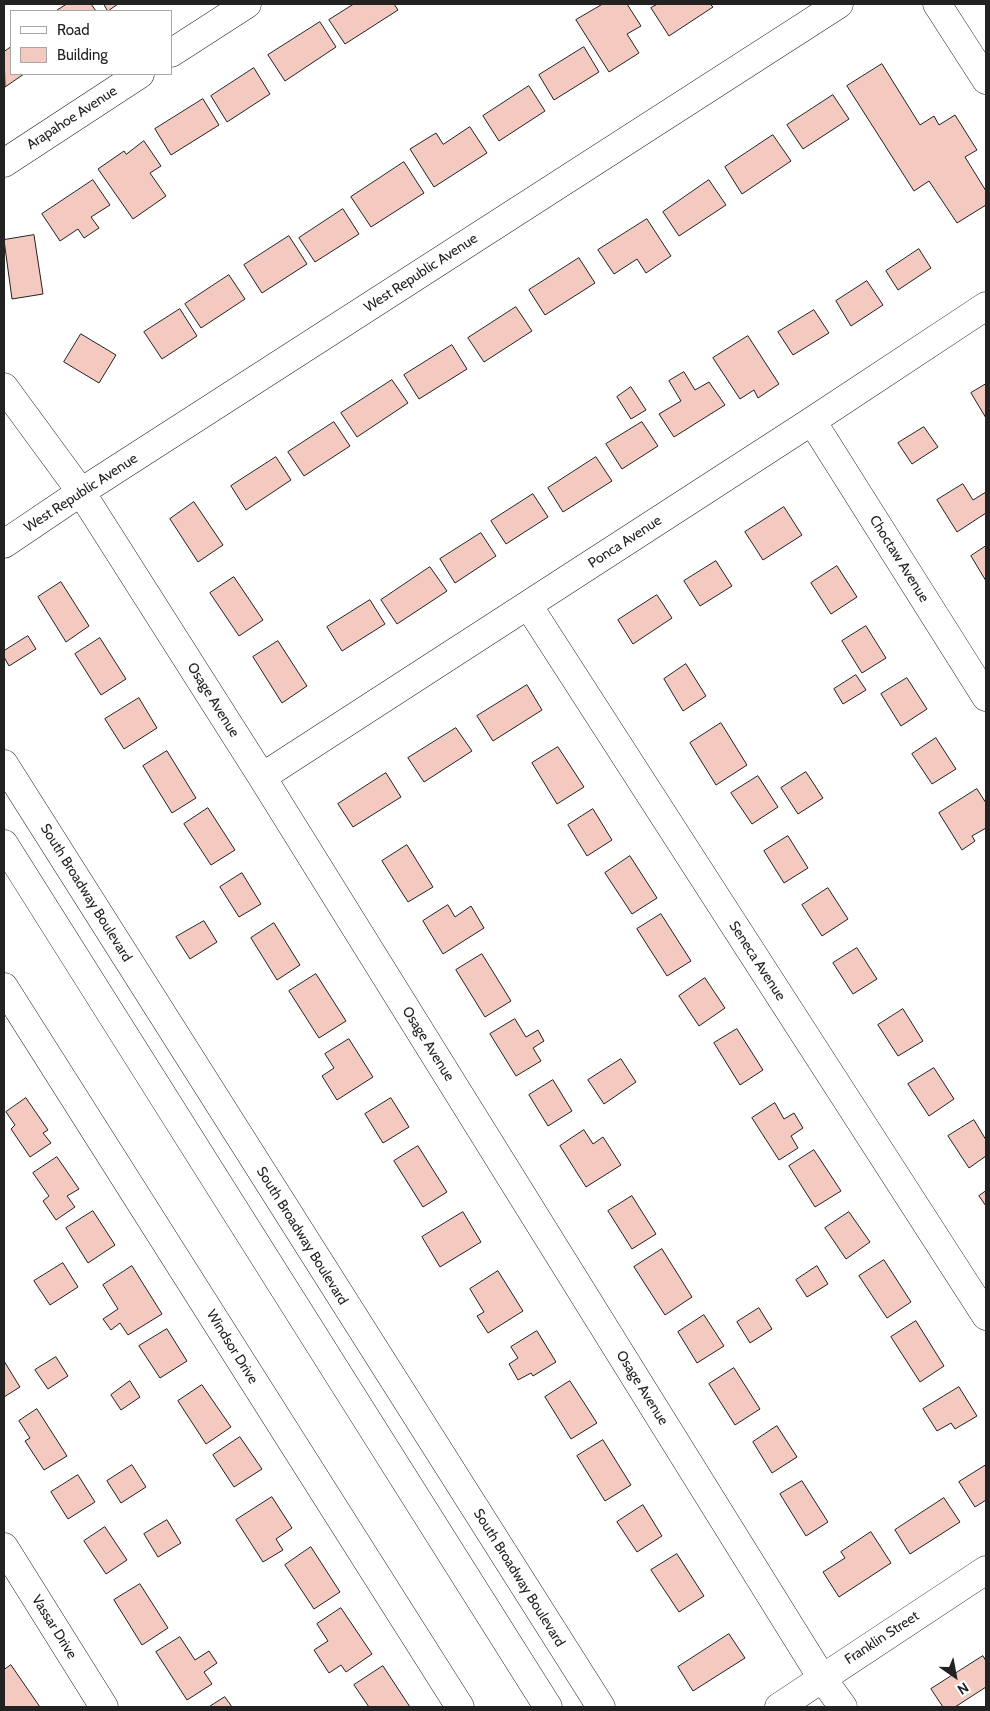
<!DOCTYPE html>
<style>
body{margin:0}
#map{position:relative;width:990px;height:1711px;overflow:hidden;background:#fff;font-family:Cabin,sans-serif}
canvas{display:block}
.frame{position:absolute;inset:0;border:5px solid #222;pointer-events:none}
.legend{position:absolute;left:10px;top:10px;width:162px;height:65px;box-sizing:border-box;background:#fff;border:1px solid #a7a7a7;margin:0;padding:6px 9px;list-style:none;font-size:15px;color:#222}
.legend li{display:flex;align-items:center;gap:10px;height:25px}
.legend b{width:25px;border:1px solid #a7a7a7}
.north{position:absolute;left:930px;top:1651px;width:50px;height:50px;-webkit-text-stroke:4px #fff;paint-order:stroke;rotate:147deg;font-size:14px;font-weight:700;line-height:20px;text-align:center;color:#222}
.north::after{content:'';display:block;margin:auto;width:18px;height:22px;background:#222;clip-path:polygon(50% 0,100% 100%,50% 72%,0 100%)}
</style>
<div id="map">
<canvas width="990" height="1711"></canvas>
<div class="frame"></div>
<ul class="legend">
<li><b style="height:6px;background:#fff"></b>Road</li>
<li><b style="height:14px;background:#f3c9c0"></b>Building</li>
</ul>
<div class="north">N</div>
</div>
<script>
const c = document.querySelector('canvas').getContext('2d');
c.lineJoin = 'round';
function fill(path, color) {
  c.fillStyle = color;
  c.fill(path, 'evenodd');
}
function stroke(path, color, width, dash) {
  c.strokeStyle = color;
  c.lineWidth = width;
  c.lineCap = dash ? 'butt' : 'round';
  c.setLineDash(dash || []);
  c.stroke(path);
}
function drawText(font, color, halo, rows, align = 'center') {
  c.font = font + ' Cabin,sans-serif';
  c.lineWidth = 4;
  c.setLineDash([]);
  c.textBaseline = 'middle';
  c.strokeStyle = halo;
  c.fillStyle = color;
  for (const [text, x, y, turn = 0] of rows) {
    c.save();
    c.translate(x, y);
    c.rotate((+turn || 0) * Math.PI / 180);
    c.textAlign = isNaN(turn) ? turn : align;
    if (halo) c.strokeText(text, 0, 0);
    c.fillText(text, 0, 0);
    c.restore();
  }
}
const building = new Path2D(`
 M 67,4 L 91,4 L 96,11 L 56,11 Z
 M 104,4 L 118,4 L 108,11 Z
 M 354,4 L 394,4 L 398,10 L 345,44 L 329,20 Z
 M 603,4 L 627,4 L 641,26 L 627,34 L 639,53 L 609,72 L 576,20 Z
 M 658,4 L 710,4 L 713,7 L 669,36 L 651,8 Z
 M 320,22 L 336,47 L 285,81 L 268,55 Z
 M 11,47 L 11,74 L 24,74 L 5,87 L 4,52 Z
 M 584,47 L 599,72 L 554,100 L 539,75 Z
 M 882,64 L 920,125 L 934,116 L 939,125 L 955,115 L 977,150 L 965,157 L 986,191 L 986,205 L 957,223 L 929,181 L 914,191 L 847,86 Z
 M 254,68 L 270,94 L 227,122 L 211,96 Z
 M 529,86 L 545,111 L 499,141 L 483,116 Z
 M 833,95 L 849,119 L 803,149 L 787,125 Z
 M 203,99 L 219,125 L 171,155 L 155,129 Z
 M 470,127 L 487,153 L 434,187 L 410,149 L 436,133 L 443,144 Z
 M 773,135 L 791,161 L 742,194 L 725,167 Z
 M 144,141 L 161,166 L 150,173 L 166,196 L 133,219 L 98,169 L 124,151 L 126,154 Z
 M 404,162 L 424,193 L 371,227 L 351,197 Z
 M 93,180 L 110,205 L 91,217 L 99,228 L 84,238 L 78,229 L 60,241 L 42,214 Z
 M 709,180 L 726,205 L 679,236 L 663,212 Z
 M 343,209 L 359,234 L 315,262 L 299,238 Z
 M 647,219 L 671,256 L 646,273 L 637,259 L 614,274 L 598,250 Z
 M 34,235 L 43,294 L 12,299 L 4,240 Z
 M 289,236 L 307,264 L 262,293 L 244,265 Z
 M 919,249 L 931,268 L 898,290 L 886,271 Z
 M 579,258 L 595,283 L 545,315 L 529,290 Z
 M 229,275 L 245,299 L 201,328 L 185,304 Z
 M 867,281 L 883,305 L 851,326 L 836,301 Z
 M 516,307 L 532,331 L 484,362 L 468,338 Z
 M 180,309 L 197,336 L 162,359 L 144,332 Z
 M 814,310 L 829,333 L 793,355 L 778,332 Z
 M 81,334 L 116,355 L 99,383 L 64,362 Z
 M 748,336 L 779,384 L 758,398 L 754,390 L 740,399 L 713,358 Z
 M 452,345 L 467,369 L 419,399 L 404,375 Z
 M 684,372 L 695,390 L 709,382 L 725,405 L 674,437 L 659,414 L 681,401 L 669,381 Z
 M 392,380 L 408,403 L 357,437 L 341,413 Z
 M 986,384 L 986,418 L 971,393 Z
 M 631,387 L 646,410 L 631,419 L 617,397 Z
 M 334,422 L 350,446 L 304,476 L 288,452 Z
 M 642,422 L 658,446 L 622,469 L 606,444 Z
 M 924,427 L 938,447 L 912,464 L 898,443 Z
 M 276,457 L 291,480 L 246,510 L 231,486 Z
 M 596,457 L 612,481 L 563,512 L 548,488 Z
 M 963,484 L 973,500 L 986,492 L 986,513 L 957,532 L 937,500 Z
 M 533,494 L 548,517 L 506,544 L 491,521 Z
 M 194,502 L 223,545 L 198,562 L 170,519 Z
 M 784,507 L 802,535 L 763,560 L 745,532 Z
 M 481,533 L 496,556 L 455,583 L 440,559 Z
 M 986,546 L 986,581 L 971,556 Z
 M 716,561 L 732,586 L 700,606 L 684,581 Z
 M 837,566 L 857,597 L 831,614 L 811,583 Z
 M 430,567 L 447,591 L 397,624 L 381,600 Z
 M 234,577 L 263,620 L 239,636 L 210,593 Z
 M 61,582 L 89,626 L 66,642 L 38,597 Z
 M 657,595 L 672,618 L 633,644 L 618,620 Z
 M 370,600 L 385,624 L 342,651 L 327,627 Z
 M 866,626 L 886,658 L 862,673 L 842,641 Z
 M 28,636 L 36,649 L 9,666 L 4,657 L 4,651 Z
 M 100,638 L 126,679 L 101,695 L 75,654 Z
 M 278,641 L 307,686 L 282,703 L 253,657 Z
 M 686,664 L 706,696 L 683,711 L 664,679 Z
 M 856,675 L 866,690 L 843,704 L 834,689 Z
 M 907,678 L 927,709 L 901,726 L 881,694 Z
 M 527,685 L 542,710 L 493,741 L 477,716 Z
 M 139,698 L 157,728 L 124,749 L 105,719 Z
 M 721,723 L 747,765 L 716,785 L 690,743 Z
 M 456,728 L 472,751 L 424,782 L 408,758 Z
 M 936,738 L 956,769 L 932,784 L 912,754 Z
 M 558,747 L 584,787 L 557,804 L 532,763 Z
 M 167,751 L 196,798 L 172,813 L 143,766 Z
 M 806,772 L 823,798 L 798,814 L 781,788 Z
 M 386,773 L 401,797 L 353,827 L 338,804 Z
 M 758,776 L 778,807 L 752,824 L 731,793 Z
 M 977,789 L 986,803 L 986,828 L 972,836 L 975,841 L 962,850 L 939,813 Z
 M 208,808 L 235,850 L 211,865 L 184,824 Z
 M 593,809 L 612,840 L 587,856 L 568,825 Z
 M 788,836 L 808,868 L 784,883 L 764,851 Z
 M 407,845 L 433,887 L 408,902 L 382,861 Z
 M 630,856 L 657,898 L 632,914 L 605,873 Z
 M 242,873 L 261,904 L 239,917 L 220,887 Z
 M 828,888 L 848,919 L 822,936 L 802,905 Z
 M 448,905 L 455,917 L 471,906 L 484,928 L 443,954 L 423,921 Z
 M 661,914 L 691,961 L 667,976 L 637,929 Z
 M 204,921 L 217,942 L 190,959 L 176,937 Z
 M 274,923 L 300,965 L 277,980 L 251,938 Z
 M 857,948 L 877,979 L 853,994 L 833,963 Z
 M 482,954 L 511,1001 L 485,1017 L 456,970 Z
 M 316,974 L 346,1021 L 319,1038 L 289,991 Z
 M 705,978 L 725,1008 L 699,1026 L 679,996 Z
 M 903,1009 L 923,1041 L 898,1056 L 878,1025 Z
 M 515,1019 L 526,1037 L 538,1030 L 544,1041 L 533,1048 L 541,1061 L 516,1076 L 490,1034 Z
 M 737,1029 L 763,1070 L 740,1085 L 714,1043 Z
 M 349,1039 L 373,1077 L 337,1100 L 322,1076 L 334,1068 L 325,1054 Z
 M 621,1059 L 636,1082 L 604,1104 L 588,1080 Z
 M 934,1068 L 954,1099 L 929,1116 L 908,1084 Z
 M 553,1080 L 572,1111 L 548,1126 L 529,1095 Z
 M 26,1098 L 48,1130 L 43,1133 L 51,1143 L 30,1157 L 11,1129 L 15,1125 L 6,1112 Z
 M 391,1098 L 409,1127 L 383,1143 L 365,1114 Z
 M 775,1103 L 784,1119 L 794,1113 L 803,1128 L 791,1136 L 798,1148 L 779,1160 L 752,1118 Z
 M 974,1120 L 986,1140 L 986,1156 L 969,1168 L 948,1136 Z
 M 584,1130 L 593,1144 L 603,1137 L 621,1165 L 586,1187 L 560,1146 Z
 M 418,1146 L 447,1192 L 423,1207 L 394,1161 Z
 M 814,1150 L 841,1191 L 815,1207 L 789,1166 Z
 M 57,1157 L 79,1189 L 67,1196 L 75,1207 L 56,1220 L 43,1201 L 49,1196 L 33,1173 Z
 M 986,1191 L 986,1206 L 979,1196 Z
 M 632,1196 L 656,1234 L 632,1249 L 608,1211 Z
 M 93,1211 L 115,1245 L 88,1263 L 66,1228 Z
 M 463,1212 L 481,1242 L 440,1267 L 422,1237 Z
 M 849,1212 L 870,1242 L 846,1259 L 825,1228 Z
 M 662,1249 L 692,1297 L 665,1315 L 634,1267 Z
 M 884,1260 L 911,1302 L 887,1318 L 859,1276 Z
 M 63,1263 L 78,1287 L 50,1305 L 34,1281 Z
 M 132,1266 L 162,1314 L 128,1335 L 120,1323 L 111,1330 L 103,1319 L 118,1309 L 103,1285 Z
 M 817,1266 L 828,1284 L 807,1297 L 796,1280 Z
 M 498,1271 L 523,1311 L 488,1333 L 477,1316 L 484,1312 L 470,1289 Z
 M 759,1308 L 772,1329 L 750,1343 L 737,1322 Z
 M 704,1315 L 724,1346 L 697,1363 L 678,1332 Z
 M 916,1321 L 944,1366 L 920,1382 L 891,1337 Z
 M 167,1329 L 187,1361 L 160,1378 L 139,1346 Z
 M 537,1331 L 556,1362 L 533,1376 L 531,1373 L 518,1380 L 509,1364 L 518,1358 L 511,1347 Z
 M 56,1357 L 68,1376 L 48,1389 L 35,1370 Z
 M 4,1361 L 20,1387 L 4,1397 Z
 M 734,1368 L 760,1409 L 735,1425 L 709,1384 Z
 M 130,1381 L 140,1397 L 121,1410 L 111,1395 Z
 M 570,1381 L 597,1423 L 571,1439 L 545,1397 Z
 M 202,1385 L 231,1427 L 206,1444 L 178,1401 Z
 M 959,1387 L 977,1416 L 955,1429 L 951,1423 L 937,1431 L 923,1409 Z
 M 37,1409 L 67,1456 L 44,1470 L 25,1441 L 30,1438 L 19,1421 Z
 M 777,1426 L 797,1457 L 772,1473 L 753,1442 Z
 M 240,1437 L 262,1469 L 234,1487 L 213,1455 Z
 M 603,1440 L 631,1485 L 605,1501 L 577,1456 Z
 M 132,1465 L 146,1487 L 121,1503 L 107,1481 Z
 M 986,1465 L 986,1500 L 975,1507 L 959,1482 Z
 M 78,1475 L 95,1502 L 68,1519 L 51,1492 Z
 M 802,1481 L 828,1522 L 806,1536 L 780,1494 Z
 M 272,1497 L 292,1528 L 276,1539 L 283,1550 L 263,1562 L 236,1520 Z
 M 944,1498 L 960,1522 L 910,1554 L 895,1530 Z
 M 643,1505 L 662,1536 L 637,1552 L 617,1522 Z
 M 167,1520 L 181,1543 L 158,1557 L 144,1534 Z
 M 105,1527 L 127,1560 L 106,1574 L 84,1541 Z
 M 871,1532 L 891,1563 L 839,1597 L 823,1572 L 845,1558 L 841,1552 Z
 M 311,1547 L 340,1592 L 314,1609 L 285,1565 Z
 M 677,1554 L 704,1596 L 679,1612 L 651,1570 Z
 M 140,1584 L 168,1628 L 142,1645 L 114,1600 Z
 M 341,1608 L 372,1654 L 346,1672 L 341,1665 L 329,1673 L 314,1650 L 328,1641 L 317,1624 Z
 M 729,1634 L 745,1658 L 693,1691 L 678,1667 Z
 M 180,1637 L 195,1660 L 209,1651 L 217,1663 L 204,1672 L 212,1684 L 187,1700 L 156,1652 Z
 M 983,1656 L 986,1661 L 986,1687 L 955,1707 L 943,1707 L 931,1689 Z
 M 11,1665 L 40,1707 L 4,1707 L 4,1670 Z
 M 383,1666 L 410,1707 L 369,1707 L 354,1685 Z
 M 225,1697 L 232,1707 L 209,1707 Z`);
fill(building, '#f3c9c0');
stroke(building, '#222', 1);
const minor = new Path2D(`
 M 937,4 L 986,80
 M 171,53 L 247,4
 M 4,163 L 140,74
 M 4,387 L 81,492 L 262,777 L 822,1678 L 843,1707
 M 812,421 L 986,697
 M 4,544 L 81,492 L 839,4
 M 528,605 L 986,1316
 M 262,777 L 812,421 L 986,306
 M 4,987 L 460,1707
 M 4,1547 L 104,1707
 M 779,1707 L 986,1570`);
const major = new Path2D(`
 M 4,764 L 601,1707
 M 4,844 L 548,1707`);
stroke(minor, '#222', 29);
stroke(major, '#222', 29);
stroke(minor, '#fff', 28);
stroke(major, '#fff', 28);
drawText('14px', '#222', '#fff', [
 ["Arapahoe Avenue",72,118,-33],
 ["West Republic Avenue",421,273,-33],
 ["West Republic Avenue",81,493,-33],
 ["Ponca Avenue",625,542,-33],
 ["Choctaw Avenue",899,559,58],
 ["Osage Avenue",213,700,58],
 ["South Broadway Boulevard",86,893,58],
 ["Seneca Avenue",757,961,57],
 ["Osage Avenue",428,1044,58],
 ["South Broadway Boulevard",302,1236,58],
 ["Windsor Drive",232,1347,58],
 ["Osage Avenue",642,1388,58],
 ["South Broadway Boulevard",519,1578,58],
 ["Vassar Drive",54,1627,58],
 ["Franklin Street",882,1638,-33]
]);
</script>
